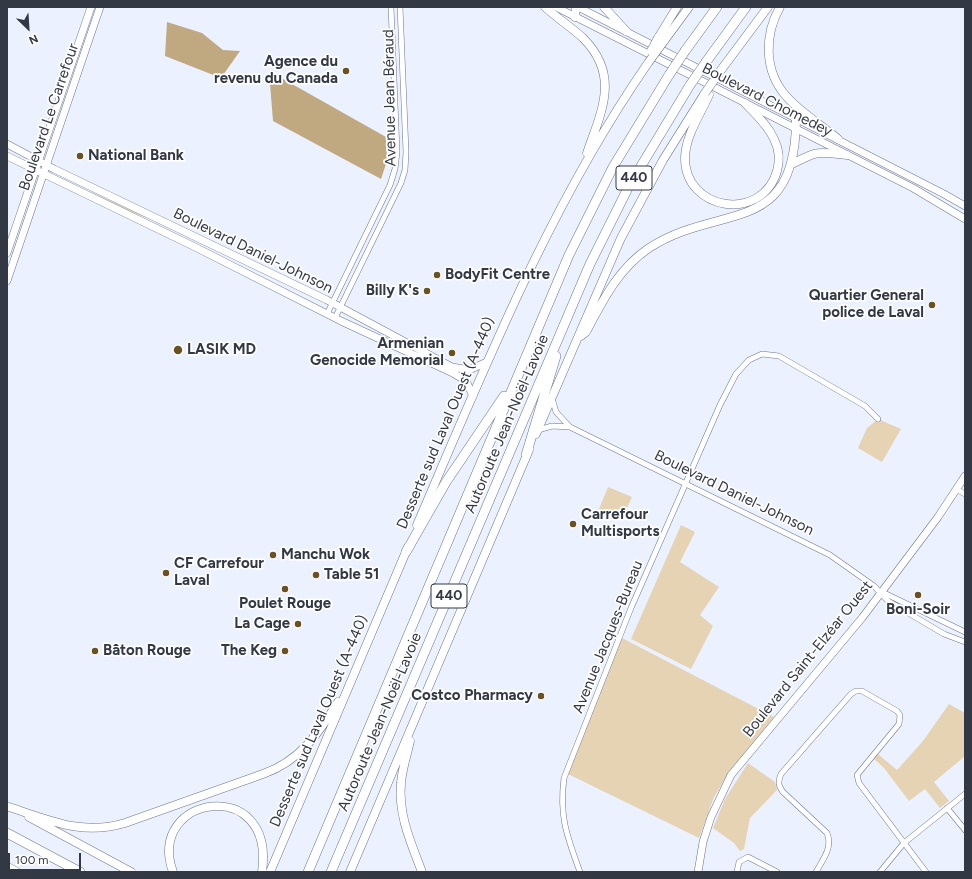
<!DOCTYPE html>
<meta charset="utf-8">
<style>
body{margin:0}
#map{position:relative;width:972px;height:879px;overflow:hidden;background:#ecf1ff;font-family:Figtree,sans-serif}
canvas{display:block}
.frame{position:absolute;inset:0;border:8px solid #333845;pointer-events:none}
.north{position:absolute;left:8px;top:8px;width:40px;height:40px;-webkit-text-stroke:3px #fefefe;paint-order:stroke;rotate:155deg;font-size:11px;font-weight:700;line-height:16px;text-align:center;color:#333845}
.north::after{content:'';display:block;margin:auto;width:14px;height:18px;background:#333845;clip-path:polygon(50% 0,100% 100%,50% 72%,0 100%)}
.scale{position:absolute;left:8px;top:853px;width:73px;height:18px;box-sizing:border-box;border:2px solid #333845;border-top:0;padding-left:5px;font-size:12px;line-height:14px;white-space:nowrap;color:#333845;-webkit-text-stroke:3px #fefefe;paint-order:stroke}
</style>
<div id="map">
<canvas width="972" height="879"></canvas>
<div class="frame"></div>
<div class="north">N</div>
<div class="scale">100 m</div>
</div>
<script>
const c = document.querySelector('canvas').getContext('2d');
c.lineJoin = 'round';
function fill(path, color) {
  c.fillStyle = color;
  c.fill(path, 'evenodd');
}
function stroke(path, color, width, dash) {
  c.strokeStyle = color;
  c.lineWidth = width;
  c.lineCap = dash ? 'butt' : 'round';
  c.setLineDash(dash || []);
  c.stroke(path);
}
function drawText(font, color, halo, rows, align = 'center') {
  c.font = font + ' Figtree,sans-serif';
  c.lineWidth = 3.5;
  c.setLineDash([]);
  c.textBaseline = 'middle';
  c.strokeStyle = halo;
  c.fillStyle = color;
  for (const [text, x, y, turn = 0] of rows) {
    c.save();
    c.translate(x, y);
    c.rotate((+turn || 0) * Math.PI / 180);
    c.textAlign = isNaN(turn) ? turn : align;
    if (halo) c.strokeText(text, 0, 0);
    c.fillText(text, 0, 0);
    c.restore();
  }
}
fill(new Path2D(`
 M 89,191 L 153,220 L 130,212 Z
 M 878,419 L 901,429 L 882,462 L 858,448 L 867,428 Z
 M 608,487 L 632,497 L 622,519 L 599,509 Z
 M 681,525 L 695,532 L 680,562 L 719,587 L 700,615 L 713,626 L 691,669 L 631,639 Z
 M 622,638 L 774,717 L 730,771 L 714,797 L 699,838 L 568,774 Z
 M 949,704 L 965,713 L 965,756 L 934,782 L 949,801 L 940,808 L 925,789 L 909,801 L 884,768 L 874,759 L 878,754 L 897,770 L 923,741 Z
 M 748,763 L 775,782 L 777,790 L 750,818 L 744,849 L 740,851 L 734,843 L 713,828 L 725,799 Z`), '#e5d3b4');
fill(new Path2D(`
 M 167,22 L 202,33 L 223,50 L 240,51 L 221,78 L 165,56 Z
 M 269,71 L 386,137 L 387,161 L 381,179 L 273,121 Z`), '#c0a981');
const street = new Path2D(`
 M 327,314 L 390,185 L 395,169 L 397,152 L 391,7
 M 335,318 L 401,183 L 405,170 L 406,152 L 400,7
 M 552,398 L 556,412 L 570,427
 M 538,430 L 552,426 L 570,427 L 830,555 L 874,586 L 888,601 L 944,634 L 965,642
 M 956,489 L 965,494
 M 882,592 L 965,632
 M 947,808 L 965,830
 M 580,872 C 567,836 559,817 564,778 L 631,608 L 720,405 L 736,374 L 749,360 L 762,354 L 779,356 L 865,406 L 878,419
 M 737,872 L 739,862 L 748,857 L 777,872
 M 816,872 C 823,859 833,848 827,833 L 783,792 C 778,785 778,782 781,774 L 851,694 L 856,691 L 862,691 L 897,711 L 900,715 L 899,724 L 857,775 L 859,783 L 926,872
 M 880,872 L 904,843 L 965,794`);
const secondary = new Path2D(`
 M 556,7 L 913,188 L 965,219
 M 578,7 L 944,194 L 965,206
 M 7,144 L 54,169 L 327,300 L 452,367 L 469,370 L 487,362
 M 7,156 L 195,247 L 341,321 L 453,373 L 466,381 L 473,396
 M 7,253 L 91,7
 M 7,281 L 100,7
 M 698,872 L 703,842 L 711,817 L 731,775 L 862,618 L 938,517 L 965,476`);
const primary = new Path2D(`
 M 545,7 C 557,18 571,27 583,38 C 621,76 601,112 587,153
 M 604,7 L 626,31
 M 780,7 C 764,35 764,71 786,96 C 800,112 821,125 838,139
 M 575,17 L 576,7
 M 658,38 L 677,7
 M 664,41 L 689,7
 M 721,70 L 768,7
 M 709,95 C 700,115 686,135 685,157 C 684,211 762,223 777,171 C 780,161 779,149 774,139 C 768,125 755,114 745,103
 M 792,164 C 819,150 817,152 847,155
 M 581,336 L 586,332 C 603,300 618,269 649,248 C 719,202 796,239 796,119
 M 536,434 L 621,238 L 663,160 L 705,93
 M 417,525 C 485,367 549,206 648,63
 M 410,741 C 407,755 402,769 401,783 C 398,815 411,843 422,872
 M 9,807 C 49,820 82,836 125,823 L 263,774 C 300,761 318,734 338,702
 M 29,817 L 131,872
 M 173,872 C 145,795 276,774 262,872
 M 270,872 L 408,547
 M 350,872 L 529,450`);
const highway = new Path2D(`
 M 685,51 L 717,7
 M 706,62 L 746,7
 M 526,455 L 556,356
 M 406,552 L 446,482 L 504,396
 M 7,833 L 80,872
 M 7,867 L 16,872
 M 308,872 L 569,255 L 613,167 L 669,75
 M 331,872 L 590,264 L 629,186 L 690,85`);
stroke(street, '#6c7593', 6);
stroke(secondary, '#6c7593', 8);
stroke(primary, '#6c7593', 9);
stroke(highway, '#6c7593', 10);
stroke(street, '#fff', 5);
stroke(secondary, '#fff', 7);
stroke(primary, '#fff', 8);
stroke(highway, '#fff', 9);
const primaryBridge = new Path2D(`
 M 651,51 L 658,38
 M 648,63 L 664,41
 M 705,93 L 721,70`);
const highwayBridge = new Path2D(`
 M 669,75 L 685,51
 M 690,85 L 706,62`);
stroke(primaryBridge, '#6c7593', 9, []);
stroke(highwayBridge, '#6c7593', 10, []);
stroke(primaryBridge, '#fff', 8);
stroke(highwayBridge, '#fff', 9);
for (const [x, y, r, color] of [
 [346,71,4,"#6a5122"],
 [80,156,4,"#6a5122"],
 [437,275,4,"#6a5122"],
 [427,291,4,"#6a5122"],
 [932,305,4,"#6a5122"],
 [178,350,5,"#6a5122"],
 [452,353,4,"#6a5122"],
 [573,524,4,"#6a5122"],
 [273,555,4,"#6a5122"],
 [166,573,4,"#6a5122"],
 [316,575,4,"#6a5122"],
 [285,589,4,"#6a5122"],
 [918,595,4,"#6a5122"],
 [298,624,4,"#6a5122"],
 [95,651,4,"#6a5122"],
 [285,651,4,"#6a5122"],
 [541,696,4,"#6a5122"]
]) {
  const dot = new Path2D();
  dot.arc(x, y, r, 0, 2 * Math.PI);
  c.fillStyle = color;
  c.fill(dot);
  stroke(dot, '#fefefe', 1.5);
}
for (const [x, y, w] of [
 [634,178,36],
 [449,596,36]
]) {
  const box = new Path2D();
  box.roundRect(x - w / 2, y - 12, w, 24, 3);
  c.fillStyle = '#fefefe';
  c.fill(box);
  stroke(box, '#333845', 1);
}
drawText('bold 14px', '#333845', null, [
 ["440",634,178],
 ["440",449,596]
]);
drawText('bold 15px', '#333845', '#fefefe', [
 ["Agence du",338,62,"right"],
 ["revenu du Canada",338,79,"right"],
 ["National Bank",88,156],
 ["BodyFit Centre",445,275],
 ["Billy K's",419,291,"right"],
 ["Quartier General",924,296,"right"],
 ["police de Laval",924,313,"right"],
 ["Armenian",444,344,"right"],
 ["Genocide Memorial",444,361,"right"],
 ["LASIK MD",187,350],
 ["Carrefour",581,515],
 ["Multisports",581,532],
 ["Manchu Wok",281,555],
 ["CF Carrefour",174,564],
 ["Laval",174,581],
 ["Table 51",324,575],
 ["Poulet Rouge",285,604,"center"],
 ["Boni-Soir",918,610,"center"],
 ["La Cage",290,624,"right"],
 ["Bâton Rouge",103,651],
 ["The Keg",277,651,"right"],
 ["Costco Pharmacy",533,696,"right"]
], 'left');
drawText('15px', '#333845', '#fefefe', [
 ["Avenue Jean Béraud",390,98,-91],
 ["Boulevard Chomedey",767,100,27],
 ["Boulevard Le Carrefour",49,117,-71],
 ["Boulevard Daniel-Johnson",253,251,26],
 ["Desserte sud Laval Ouest (A-440)",446,423,-67],
 ["Autoroute Jean-Noël-Lavoie",507,424,-67],
 ["Boulevard Daniel-Johnson",734,493,26],
 ["Avenue Jacques-Bureau",608,637,-68],
 ["Boulevard Saint-Elzéar Ouest",808,659,-51],
 ["Desserte sud Laval Ouest (A-440)",319,721,-67],
 ["Autoroute Jean-Noël-Lavoie",380,722,-67]
]);
</script>
